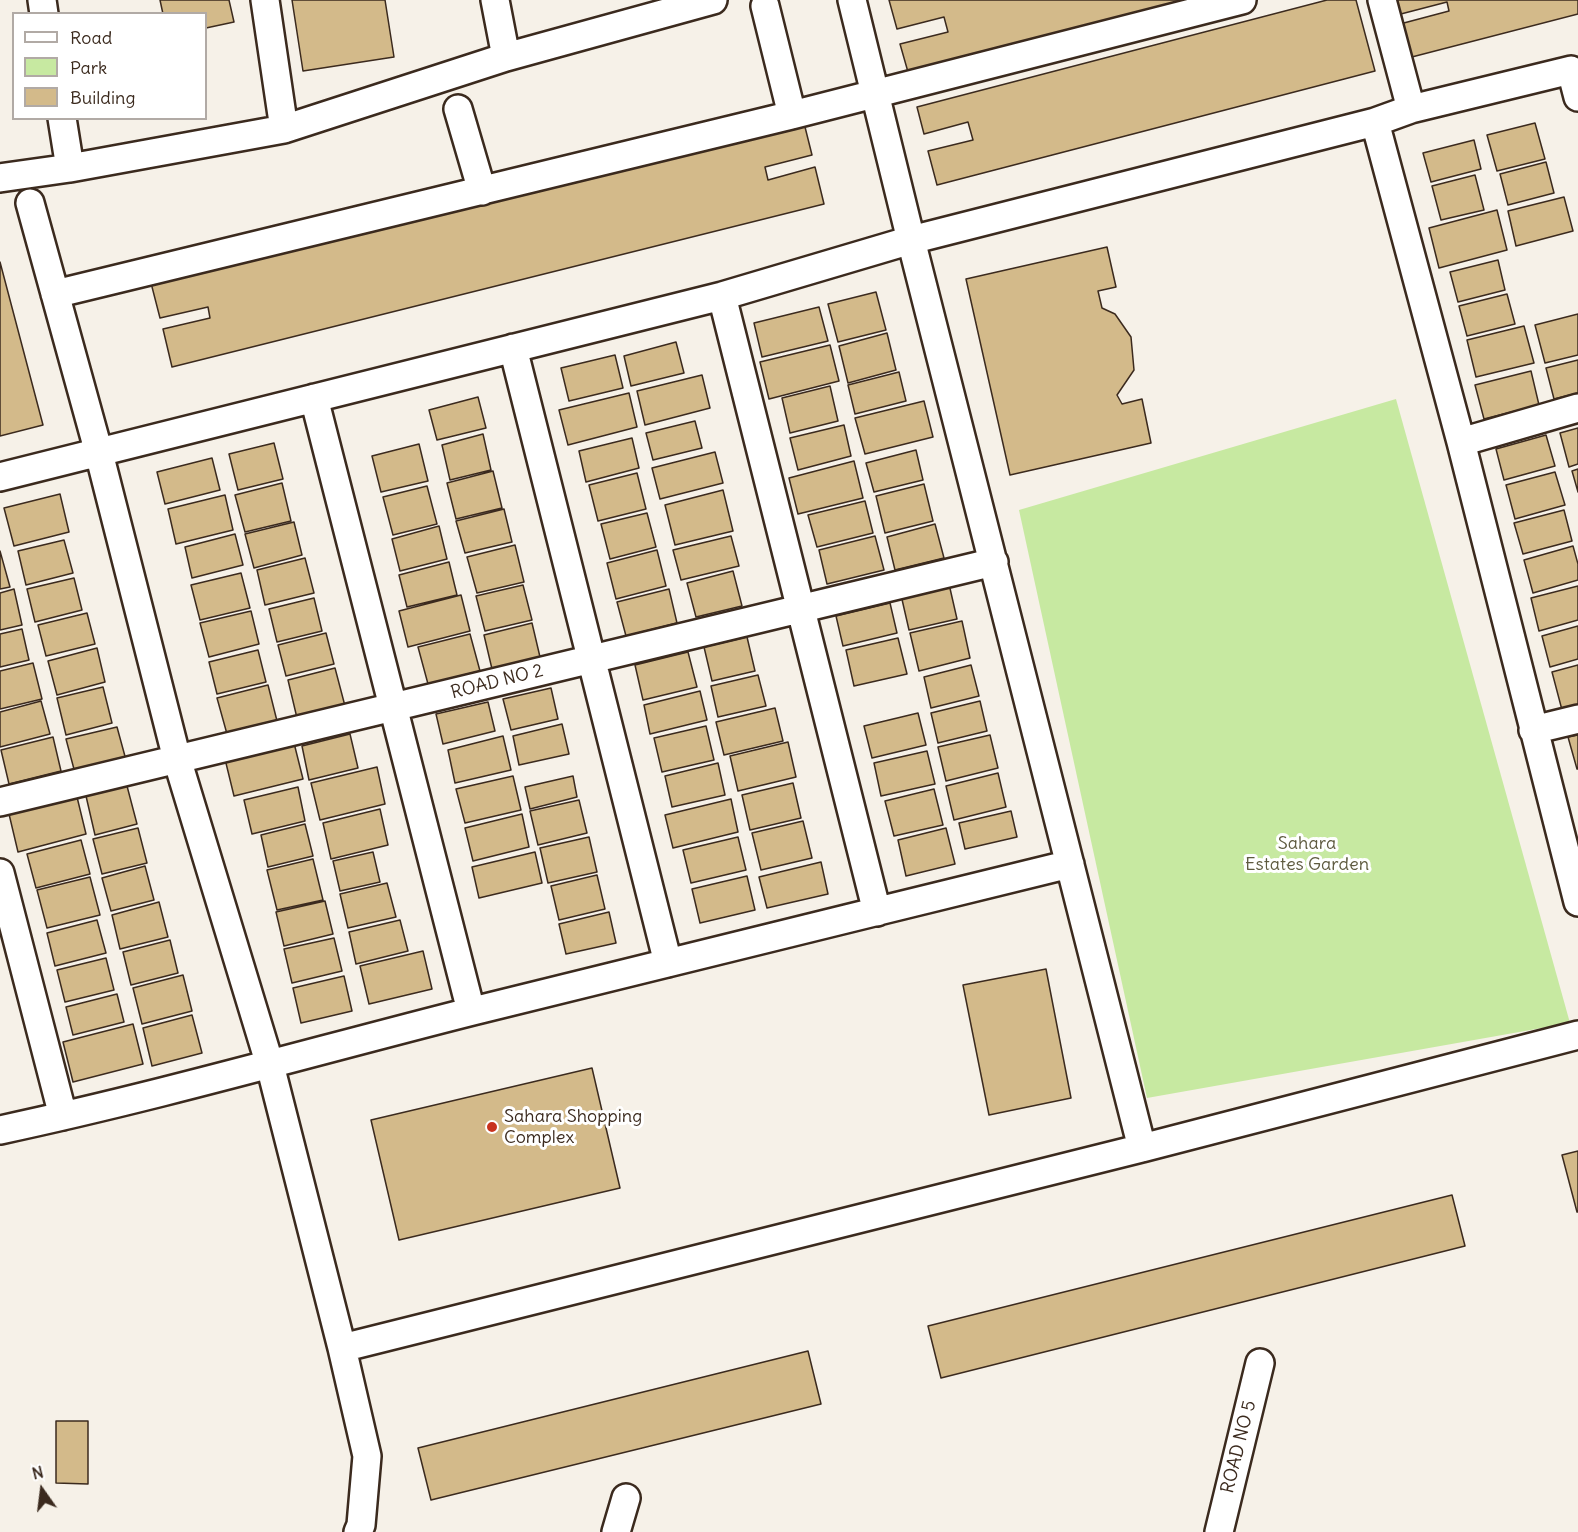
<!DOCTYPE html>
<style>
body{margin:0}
#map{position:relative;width:1578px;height:1532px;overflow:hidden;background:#f6f1e8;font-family:Delius,sans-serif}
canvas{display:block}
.legend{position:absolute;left:12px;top:12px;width:195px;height:108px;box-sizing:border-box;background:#fff;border:2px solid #b1aaa5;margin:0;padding:8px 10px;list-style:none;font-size:18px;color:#3b2a1e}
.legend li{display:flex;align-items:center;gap:12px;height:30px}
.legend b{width:30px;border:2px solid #b1aaa5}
.north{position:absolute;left:12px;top:1460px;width:60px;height:60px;-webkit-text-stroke:4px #fff;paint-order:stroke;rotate:346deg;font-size:16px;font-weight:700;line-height:24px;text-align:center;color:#3b2a1e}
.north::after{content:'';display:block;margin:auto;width:21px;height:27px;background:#3b2a1e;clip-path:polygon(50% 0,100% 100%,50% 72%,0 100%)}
</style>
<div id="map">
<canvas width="1578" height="1532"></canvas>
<ul class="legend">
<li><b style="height:8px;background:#fff"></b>Road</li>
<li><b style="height:16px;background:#c7e9a1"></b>Park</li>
<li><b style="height:16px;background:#d3ba8a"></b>Building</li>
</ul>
<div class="north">N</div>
</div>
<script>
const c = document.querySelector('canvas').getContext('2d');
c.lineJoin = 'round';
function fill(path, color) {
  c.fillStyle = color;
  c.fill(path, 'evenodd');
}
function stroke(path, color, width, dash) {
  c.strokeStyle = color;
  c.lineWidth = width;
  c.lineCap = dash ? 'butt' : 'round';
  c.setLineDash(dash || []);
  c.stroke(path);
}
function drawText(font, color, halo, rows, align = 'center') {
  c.font = font + ' Delius,sans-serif';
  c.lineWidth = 6;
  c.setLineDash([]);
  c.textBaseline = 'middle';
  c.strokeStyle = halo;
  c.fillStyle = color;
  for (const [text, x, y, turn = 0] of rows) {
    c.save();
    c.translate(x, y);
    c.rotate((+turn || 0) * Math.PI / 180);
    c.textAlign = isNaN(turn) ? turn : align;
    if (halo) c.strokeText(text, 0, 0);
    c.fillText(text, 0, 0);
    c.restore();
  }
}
fill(new Path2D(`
 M 1396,399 L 1570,1023 L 1147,1098 L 1019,510 Z`), '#c7e9a1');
const building = new Path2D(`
 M 160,0 L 229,0 L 234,22 L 206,28 L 206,14 L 163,14 Z
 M 292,0 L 385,0 L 394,57 L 303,71 Z
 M 889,0 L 1218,0 L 910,79 L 900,44 L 948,32 L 944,17 L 897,29 Z
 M 1327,0 L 1356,0 L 1375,71 L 937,185 L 928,151 L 973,140 L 968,122 L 924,134 L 917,107 Z
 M 1393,0 L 1578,0 L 1578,14 L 1408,58 L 1400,24 L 1449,11 L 1447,2 L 1397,15 Z
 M 803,119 L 812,155 L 765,167 L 768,180 L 815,167 L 824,204 L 172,367 L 163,329 L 210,318 L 208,307 L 160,318 L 151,283 Z
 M 1535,123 L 1545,159 L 1497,171 L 1487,135 Z
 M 1474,140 L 1481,169 L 1431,182 L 1423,153 Z
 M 1546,162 L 1554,193 L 1508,205 L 1500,174 Z
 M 1475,175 L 1484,210 L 1441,220 L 1432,186 Z
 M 1564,197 L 1573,231 L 1516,246 L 1508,211 Z
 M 1497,210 L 1507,250 L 1439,268 L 1429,228 Z
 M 1107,247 L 1116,287 L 1098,291 L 1102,308 L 1115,314 L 1131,337 L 1134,370 L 1117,395 L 1122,404 L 1142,399 L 1151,443 L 1010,475 L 966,279 Z
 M 1498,260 L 1505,290 L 1458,302 L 1450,272 Z
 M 0,262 L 43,425 L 0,436 Z
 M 876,292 L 886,330 L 838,342 L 828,304 Z
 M 1507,294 L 1515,324 L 1467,336 L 1459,306 Z
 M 819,307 L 828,341 L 762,357 L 754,323 Z
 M 1578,314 L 1578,355 L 1545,363 L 1535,325 Z
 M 1524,326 L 1534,363 L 1476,377 L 1467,340 Z
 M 887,333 L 896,370 L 848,383 L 839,346 Z
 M 676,342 L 684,373 L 631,386 L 624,356 Z
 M 830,345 L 839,381 L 769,399 L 760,362 Z
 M 615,355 L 623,388 L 569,401 L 561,368 Z
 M 1578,360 L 1578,393 L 1554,399 L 1546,368 Z
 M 1531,371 L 1539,405 L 1484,419 L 1475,385 Z
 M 899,372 L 906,401 L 855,414 L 848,385 Z
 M 702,375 L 710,408 L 645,425 L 637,391 Z
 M 830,386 L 838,421 L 790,433 L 782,398 Z
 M 629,393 L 637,427 L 568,445 L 559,410 Z
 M 478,397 L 486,428 L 437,440 L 429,410 Z
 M 924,401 L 933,437 L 865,454 L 855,418 Z
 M 695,421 L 702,448 L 653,460 L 646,433 Z
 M 844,425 L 851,456 L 798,470 L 790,438 Z
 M 1578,428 L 1578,464 L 1569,467 L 1560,433 Z
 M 483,434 L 491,470 L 450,480 L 442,445 Z
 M 1546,435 L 1555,466 L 1504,480 L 1496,449 Z
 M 632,438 L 639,468 L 586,482 L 579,451 Z
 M 274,443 L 283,479 L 238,490 L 229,454 Z
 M 419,444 L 428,481 L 381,492 L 372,456 Z
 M 916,450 L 923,480 L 874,492 L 866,463 Z
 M 715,452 L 723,483 L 660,499 L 652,468 Z
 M 212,458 L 220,490 L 165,504 L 157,472 Z
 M 854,461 L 863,498 L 798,514 L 789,478 Z
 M 1578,469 L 1578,492 L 1572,471 Z
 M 493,471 L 502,508 L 456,519 L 447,483 Z
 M 1555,472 L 1565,505 L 1515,519 L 1506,485 Z
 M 637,473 L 646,509 L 598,521 L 589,485 Z
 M 282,483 L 291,521 L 245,532 L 235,495 Z
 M 924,484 L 933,521 L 885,533 L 876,496 Z
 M 427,486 L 437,524 L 393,535 L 383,497 Z
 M 723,490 L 733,531 L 675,545 L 665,505 Z
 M 60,494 L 69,532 L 14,546 L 4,508 Z
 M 225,495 L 233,530 L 176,544 L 168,509 Z
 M 865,501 L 873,533 L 817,547 L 808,515 Z
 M 504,509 L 512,542 L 465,553 L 456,521 Z
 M 1564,510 L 1572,541 L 1523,554 L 1514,523 Z
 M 647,513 L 656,547 L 610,559 L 601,524 Z
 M 294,522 L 302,555 L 254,568 L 245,534 Z
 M 935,524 L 944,558 L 895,570 L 887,537 Z
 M 439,526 L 447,559 L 400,571 L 392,539 Z
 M 235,534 L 243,565 L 192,578 L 185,547 Z
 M 731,536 L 739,566 L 681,580 L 673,550 Z
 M 875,536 L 884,570 L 827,584 L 819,550 Z
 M 64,540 L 73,573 L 26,585 L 18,551 Z
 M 515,545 L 524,582 L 477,593 L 467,557 Z
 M 1573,546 L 1578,564 L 1578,580 L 1533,593 L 1524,560 Z
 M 657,550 L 666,586 L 616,599 L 607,563 Z
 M 0,551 L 10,587 L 0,589 Z
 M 305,558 L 314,593 L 265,605 L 257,570 Z
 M 449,562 L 457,595 L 407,607 L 399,575 Z
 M 733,571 L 742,606 L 696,617 L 687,583 Z
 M 241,573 L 250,608 L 200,620 L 191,585 Z
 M 74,578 L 82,610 L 35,622 L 27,589 Z
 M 949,584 L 957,619 L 909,630 L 901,595 Z
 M 523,585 L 532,620 L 485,631 L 476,596 Z
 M 1578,586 L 1578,620 L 1539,631 L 1531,598 Z
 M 14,589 L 22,625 L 0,630 L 0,593 Z
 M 669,589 L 677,623 L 626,636 L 617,602 Z
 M 461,595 L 470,631 L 408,647 L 399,611 Z
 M 314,598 L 322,631 L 277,642 L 269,609 Z
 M 890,603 L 897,633 L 843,646 L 836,616 Z
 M 251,611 L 259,644 L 209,657 L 200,623 Z
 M 87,613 L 95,644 L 46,656 L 38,625 Z
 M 962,621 L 970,658 L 919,671 L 910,633 Z
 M 532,623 L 540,657 L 492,669 L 484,635 Z
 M 1578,626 L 1578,659 L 1550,667 L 1542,636 Z
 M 22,629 L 29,660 L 0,667 L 0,634 Z
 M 326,633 L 334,664 L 286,676 L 278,645 Z
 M 470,634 L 480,671 L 428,684 L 418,647 Z
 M 747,637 L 755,671 L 712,681 L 704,647 Z
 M 898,638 L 907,674 L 854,686 L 846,650 Z
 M 97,648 L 105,682 L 57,695 L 48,661 Z
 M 258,650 L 266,682 L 217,694 L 209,662 Z
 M 688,652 L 697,687 L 643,700 L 635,665 Z
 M 33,663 L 42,699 L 0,709 L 0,671 Z
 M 971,665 L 979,696 L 931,708 L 924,677 Z
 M 1578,665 L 1578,706 L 1562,710 L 1552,672 Z
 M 335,668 L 345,706 L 297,718 L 288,680 Z
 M 758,675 L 766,706 L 718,717 L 711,686 Z
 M 268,685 L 277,721 L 227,734 L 217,698 Z
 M 103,687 L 112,723 L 66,735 L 57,698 Z
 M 551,688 L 558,719 L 511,730 L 503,699 Z
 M 700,691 L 707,720 L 650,734 L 644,705 Z
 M 41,701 L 50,734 L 0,747 L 0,712 Z
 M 980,701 L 987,731 L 938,743 L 931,713 Z
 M 488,702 L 495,731 L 443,744 L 436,714 Z
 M 775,708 L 783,741 L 724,755 L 716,722 Z
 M 918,713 L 926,745 L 872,758 L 864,726 Z
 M 562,724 L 569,754 L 519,765 L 513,736 Z
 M 706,726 L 714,760 L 662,772 L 654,738 Z
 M 117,727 L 126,760 L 75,773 L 66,739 Z
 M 350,734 L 358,768 L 309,780 L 302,746 Z
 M 990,735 L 998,768 L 946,781 L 938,747 Z
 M 1578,735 L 1578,769 L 1577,769 L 1568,737 Z
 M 503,736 L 511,770 L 455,783 L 448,750 Z
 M 53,737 L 61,771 L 9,784 L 1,750 Z
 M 293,739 L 303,779 L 234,796 L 224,755 Z
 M 788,742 L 796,777 L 738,791 L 730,756 Z
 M 927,751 L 935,784 L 881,796 L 874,763 Z
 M 718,763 L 725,795 L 672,807 L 665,776 Z
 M 377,767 L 385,804 L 320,820 L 311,783 Z
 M 998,773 L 1006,807 L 954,820 L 946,786 Z
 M 513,776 L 521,810 L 465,823 L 456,789 Z
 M 573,776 L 577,797 L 530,809 L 525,787 Z
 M 793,783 L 801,818 L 750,830 L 742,795 Z
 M 127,786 L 137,824 L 95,835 L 86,796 Z
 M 298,787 L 305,821 L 252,834 L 244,800 Z
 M 934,789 L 943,825 L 894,836 L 885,801 Z
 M 77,797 L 86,834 L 18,852 L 9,814 Z
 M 731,799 L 738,832 L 673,848 L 665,815 Z
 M 579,800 L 587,833 L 538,845 L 530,811 Z
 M 380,809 L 388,845 L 331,859 L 323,823 Z
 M 1011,811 L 1017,837 L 965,849 L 959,823 Z
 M 522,814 L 529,847 L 473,861 L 465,828 Z
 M 803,821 L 812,858 L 761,870 L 752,833 Z
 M 305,824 L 313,856 L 268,867 L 261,835 Z
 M 138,828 L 147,863 L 102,874 L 93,839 Z
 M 946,828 L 955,864 L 906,876 L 898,840 Z
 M 589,837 L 597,872 L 548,883 L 540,848 Z
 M 738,837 L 746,870 L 691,883 L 683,850 Z
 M 81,840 L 90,874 L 36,888 L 27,854 Z
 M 373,852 L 380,882 L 340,891 L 333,861 Z
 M 535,852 L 542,883 L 479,898 L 472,867 Z
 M 313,859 L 323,900 L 277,910 L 267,870 Z
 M 821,862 L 828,894 L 767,908 L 759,877 Z
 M 145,866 L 154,900 L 111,911 L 102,878 Z
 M 597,875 L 605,909 L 559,920 L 551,886 Z
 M 747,876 L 755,910 L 700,923 L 692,889 Z
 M 90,877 L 100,915 L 47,928 L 37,890 Z
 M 387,883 L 396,917 L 348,928 L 340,894 Z
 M 325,901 L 333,934 L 284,946 L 276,912 Z
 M 159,902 L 168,937 L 120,949 L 112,915 Z
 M 609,912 L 616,943 L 566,954 L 559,924 Z
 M 97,920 L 106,953 L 55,966 L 47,933 Z
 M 400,920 L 408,951 L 356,964 L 349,932 Z
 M 334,938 L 342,971 L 292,983 L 284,949 Z
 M 170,940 L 178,973 L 131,985 L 123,952 Z
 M 423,951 L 432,989 L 369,1004 L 360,966 Z
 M 106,958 L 114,990 L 65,1002 L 57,970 Z
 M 1046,969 L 1071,1098 L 989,1115 L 963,985 Z
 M 183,975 L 192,1011 L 142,1024 L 133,988 Z
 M 344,976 L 352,1011 L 301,1023 L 293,988 Z
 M 117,994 L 124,1022 L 73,1035 L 66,1007 Z
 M 192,1015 L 202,1053 L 152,1066 L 143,1028 Z
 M 133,1024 L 143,1064 L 73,1082 L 63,1042 Z
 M 592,1068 L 620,1188 L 399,1240 L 371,1120 Z
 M 1578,1151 L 1578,1212 L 1577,1212 L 1562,1155 Z
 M 1452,1195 L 1465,1246 L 941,1378 L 928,1326 Z
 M 808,1351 L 821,1404 L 431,1500 L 418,1448 Z
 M 56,1421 L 88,1421 L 88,1484 L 56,1483 Z`);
fill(building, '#d3ba8a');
stroke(building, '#3b2a1e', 1.5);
const street = new Path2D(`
 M 42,0 L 44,14
 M 265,0 L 284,129
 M 495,0 L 506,57
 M 852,0 L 911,240 L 1142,1148 L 1578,1035
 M 1382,0 L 1411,109
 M 765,6 L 792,115
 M 458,109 L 482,191
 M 62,118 L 70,168
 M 1375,122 L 1411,109 L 1571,70 L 1578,97
 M 0,178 L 70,168 L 284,129 L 506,57 L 713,0
 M 30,203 L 99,453 L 177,759 L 270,1065 L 342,1348 L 1142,1148
 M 55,294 L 792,115 L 1242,0
 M 722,296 L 877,912
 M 513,348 L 668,963
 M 314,398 L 471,1011
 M 1461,442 L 1578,408
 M 0,477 L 722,296 L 911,240 L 1375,122 L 1461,442 L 1578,902
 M 1533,730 L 1578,719
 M 0,802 L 994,562
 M 0,873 L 63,1116
 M 0,1130 C 159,1096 315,1051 473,1011 C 672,961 871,913 1070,864
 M 342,1348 L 367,1456 L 361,1525 L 358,1532
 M 616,1532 L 626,1498
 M 1219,1532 L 1260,1363`);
stroke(street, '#3b2a1e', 32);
stroke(street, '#fff', 27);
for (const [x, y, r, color] of [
 [492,1127,6,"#c8321e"]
]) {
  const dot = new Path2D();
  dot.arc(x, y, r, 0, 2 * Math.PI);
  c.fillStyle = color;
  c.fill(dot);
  stroke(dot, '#fff', 2);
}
drawText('18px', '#3b2a1e', '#fff', [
 ["ROAD NO 2",497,682,-14],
 ["ROAD NO 5",1239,1447,-76]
]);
drawText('18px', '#5e5a3f', '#fff', [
 ["Sahara",1307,844],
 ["Estates Garden",1307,865]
]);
drawText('18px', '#3b2a1e', '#fff', [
 ["Sahara Shopping",504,1117],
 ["Complex",504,1138]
], 'left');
</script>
